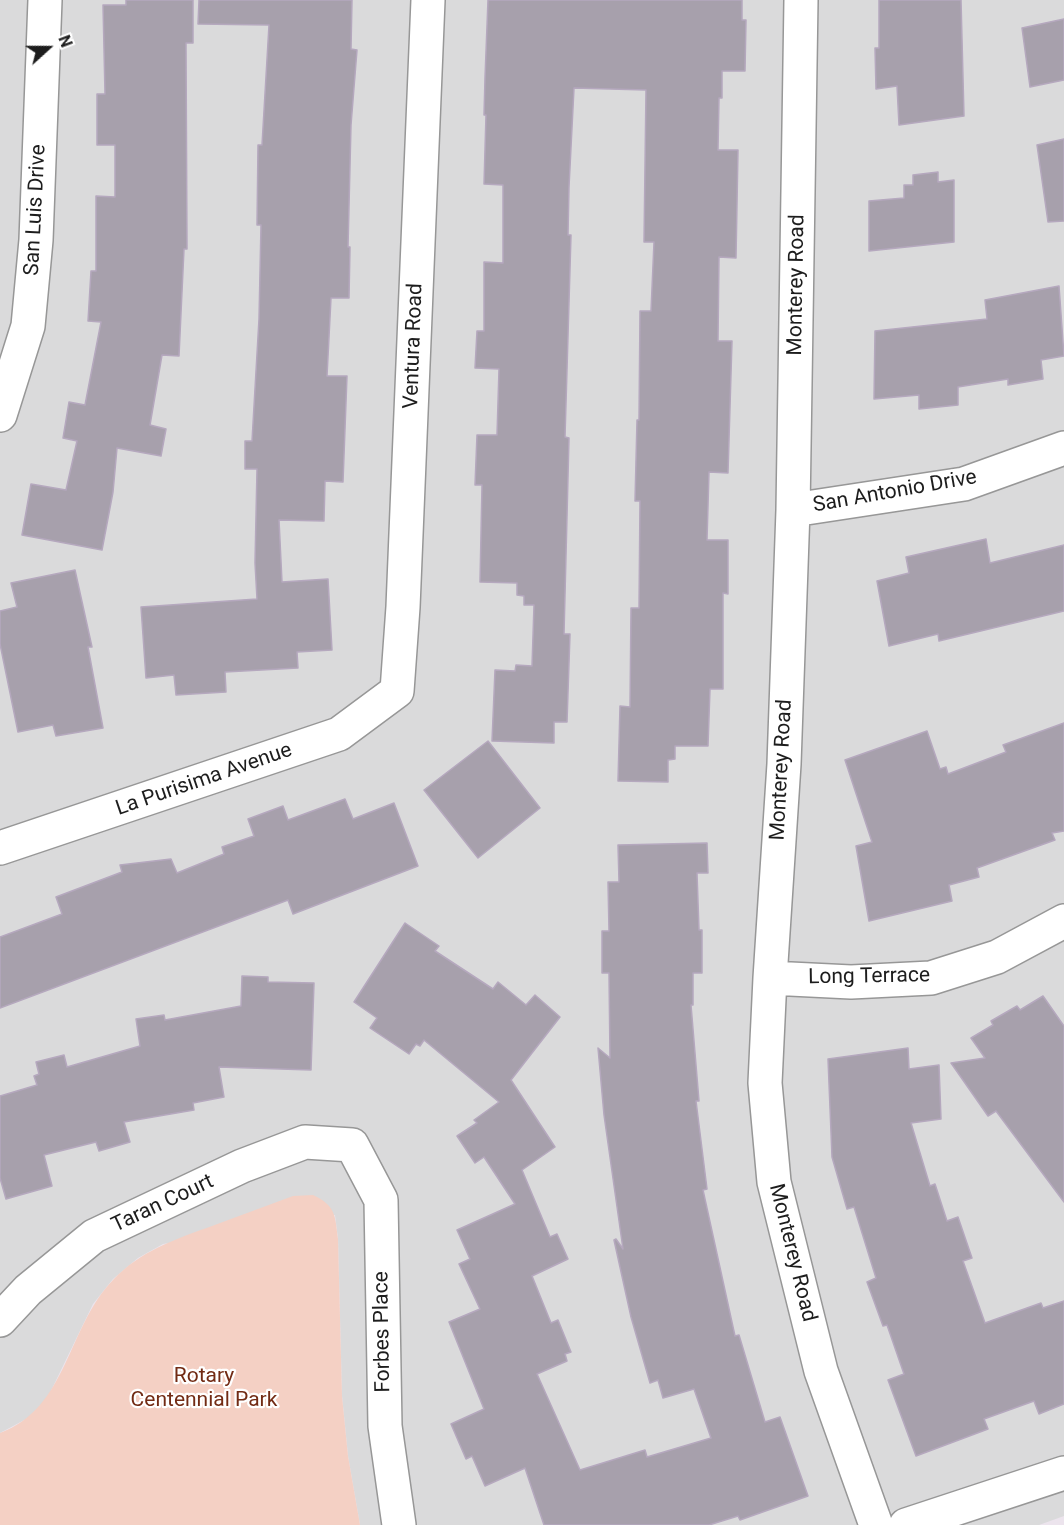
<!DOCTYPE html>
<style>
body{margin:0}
#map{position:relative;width:1064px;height:1525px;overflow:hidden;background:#ece4ed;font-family:Roboto,sans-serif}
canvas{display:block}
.north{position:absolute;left:18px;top:18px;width:60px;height:60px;-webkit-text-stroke:4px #fff;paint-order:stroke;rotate:69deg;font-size:16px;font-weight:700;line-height:24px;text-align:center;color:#1d1d1d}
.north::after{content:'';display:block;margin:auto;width:21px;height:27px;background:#1d1d1d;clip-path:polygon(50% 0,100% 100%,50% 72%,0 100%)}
</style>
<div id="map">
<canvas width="1064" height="1525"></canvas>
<div class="north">N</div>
</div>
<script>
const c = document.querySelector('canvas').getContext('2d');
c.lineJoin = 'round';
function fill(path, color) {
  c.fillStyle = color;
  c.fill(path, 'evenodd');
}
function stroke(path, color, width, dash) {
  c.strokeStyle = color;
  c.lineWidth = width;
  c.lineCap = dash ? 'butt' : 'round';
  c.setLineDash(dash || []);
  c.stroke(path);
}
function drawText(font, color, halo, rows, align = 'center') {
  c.font = font + ' Roboto,sans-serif';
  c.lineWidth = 4.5;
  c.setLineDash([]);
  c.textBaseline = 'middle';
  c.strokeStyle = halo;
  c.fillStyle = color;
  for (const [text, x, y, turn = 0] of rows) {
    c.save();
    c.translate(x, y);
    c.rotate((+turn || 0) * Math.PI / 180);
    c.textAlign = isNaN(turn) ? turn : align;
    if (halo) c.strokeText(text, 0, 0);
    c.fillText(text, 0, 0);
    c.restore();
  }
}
fill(new Path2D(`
 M 0,0 L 1064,0 L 1064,1516 L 1039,1525 L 360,1525 L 348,1456 L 342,1396 L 338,1239 L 335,1215 L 163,1244 L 138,1258 L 113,1279 L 93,1304 L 47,1399 L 30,1417 L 0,1433 Z`), '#dadadb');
fill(new Path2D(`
 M 313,1195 C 336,1206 335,1215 338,1239 L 342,1396 L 348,1456 L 360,1525 L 0,1525 L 0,1433 C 68,1408 67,1327 113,1280 C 140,1251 176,1239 212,1226 C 239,1216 266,1206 293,1196 Z`), '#f4d0c4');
const building = new Path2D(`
 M 126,0 L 193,0 L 193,43 L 186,43 L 187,249 L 184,249 L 179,356 L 162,355 L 150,425 L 166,429 L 161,456 L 117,448 L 113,492 L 102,550 L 22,535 L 31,484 L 66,490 L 77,441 L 63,438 L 69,402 L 85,405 L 101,322 L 88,321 L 91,271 L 96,271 L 96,196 L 115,197 L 115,145 L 97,145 L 97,94 L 105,94 L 103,5 L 126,5 Z
 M 199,0 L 352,0 L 351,49 L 357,50 L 351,125 L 348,247 L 350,247 L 349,298 L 331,298 L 327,376 L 347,376 L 343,482 L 325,481 L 324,521 L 279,520 L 282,582 L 328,579 L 332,650 L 297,652 L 298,668 L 225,672 L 226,692 L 176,695 L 174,675 L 146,678 L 141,607 L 257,599 L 255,563 L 257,469 L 245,469 L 245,441 L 252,441 L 259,319 L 261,225 L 257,225 L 258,145 L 262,145 L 269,25 L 198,24 Z
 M 488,0 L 742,0 L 742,20 L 746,20 L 745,71 L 722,71 L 722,98 L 719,98 L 718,150 L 738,150 L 736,258 L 719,257 L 718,341 L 732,341 L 728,473 L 709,472 L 707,540 L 728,540 L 728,594 L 723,593 L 723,689 L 710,689 L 708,746 L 675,746 L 675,759 L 668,760 L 668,782 L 618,781 L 620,706 L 630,707 L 631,608 L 639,608 L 640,501 L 635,501 L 637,420 L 639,420 L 640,311 L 651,311 L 654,242 L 644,242 L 646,90 L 574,88 L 569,187 L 568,235 L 571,235 L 565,437 L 569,438 L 564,634 L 570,634 L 567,722 L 554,722 L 554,743 L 492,741 L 495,670 L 515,671 L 516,665 L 532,666 L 534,605 L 524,605 L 524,596 L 517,595 L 517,583 L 480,582 L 482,485 L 475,485 L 477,435 L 497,435 L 499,369 L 475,368 L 477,331 L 484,331 L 484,262 L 503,263 L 503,185 L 484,184 L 486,115 L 484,115 L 485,78 Z
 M 879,0 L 961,0 L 964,116 L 899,125 L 897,86 L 876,89 L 875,48 L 879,48 Z
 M 1064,19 L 1064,80 L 1030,87 L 1022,28 Z
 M 1064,139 L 1064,221 L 1048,222 L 1037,145 Z
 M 938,172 L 938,182 L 954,180 L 954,242 L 869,251 L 869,201 L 904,198 L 904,185 L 913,185 L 913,175 Z
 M 1059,286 L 1064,356 L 1041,360 L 1043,379 L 1008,385 L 1008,379 L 958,387 L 958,405 L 919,409 L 919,395 L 874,399 L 875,331 L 987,319 L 985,300 Z
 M 986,539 L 990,563 L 1064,545 L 1064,611 L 939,641 L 938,634 L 889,646 L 877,581 L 909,573 L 906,557 Z
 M 75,570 L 92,647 L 88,647 L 103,728 L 56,736 L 53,725 L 18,732 L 0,644 L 0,611 L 17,607 L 11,583 Z
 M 1064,723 L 1064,831 L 1052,833 L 1055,840 L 977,868 L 979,877 L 949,885 L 952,901 L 869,921 L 856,846 L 872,842 L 845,760 L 927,731 L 940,769 L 946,767 L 948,774 L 1006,752 L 1003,745 Z
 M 488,741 L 540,808 L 478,858 L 424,790 Z
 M 345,799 L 353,819 L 394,803 L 418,866 L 293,914 L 288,900 L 0,1008 L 0,937 L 62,914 L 56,897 L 122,872 L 120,865 L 171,859 L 177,873 L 224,854 L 222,847 L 254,836 L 248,819 L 283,806 L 288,820 Z
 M 707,843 L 708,873 L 697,873 L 699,930 L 702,930 L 702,973 L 693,973 L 693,1005 L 691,1005 L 699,1101 L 696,1101 L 707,1189 L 703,1190 L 735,1336 L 739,1335 L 765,1422 L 780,1417 L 808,1496 L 740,1520 L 738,1516 L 709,1525 L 544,1525 L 525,1468 L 485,1486 L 472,1456 L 466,1459 L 451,1424 L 484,1409 L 449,1322 L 480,1309 L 459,1264 L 470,1259 L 457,1230 L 515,1204 L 484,1157 L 475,1163 L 457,1136 L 477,1123 L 474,1120 L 499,1102 L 424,1040 L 420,1046 L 416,1044 L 409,1054 L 370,1028 L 377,1018 L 354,1002 L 405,923 L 439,946 L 435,951 L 493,989 L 498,982 L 526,1005 L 535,995 L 560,1017 L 511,1080 L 555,1147 L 522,1170 L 550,1237 L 557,1234 L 568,1259 L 532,1276 L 551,1323 L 558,1320 L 571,1352 L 565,1354 L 567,1361 L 537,1374 L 580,1470 L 645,1450 L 647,1457 L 711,1438 L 694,1389 L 663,1398 L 658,1380 L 650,1383 L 631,1317 L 614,1240 L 616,1239 L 623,1249 L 604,1115 L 598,1048 L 610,1058 L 609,973 L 602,973 L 602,931 L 609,931 L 608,882 L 619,882 L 618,845 Z
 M 242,976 L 268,977 L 268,982 L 314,983 L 311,1070 L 219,1067 L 224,1097 L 193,1103 L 194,1110 L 124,1122 L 130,1142 L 99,1151 L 96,1142 L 44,1155 L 52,1186 L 6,1199 L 0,1178 L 0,1096 L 37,1085 L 34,1076 L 39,1074 L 36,1062 L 64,1055 L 67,1067 L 140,1046 L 136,1019 L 164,1015 L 165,1020 L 241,1006 Z
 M 1043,996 L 1064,1026 L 1064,1202 L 996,1111 L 988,1116 L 951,1063 L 985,1058 L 971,1038 L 993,1025 L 991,1021 L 1017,1006 L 1020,1010 Z
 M 908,1048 L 909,1069 L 939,1065 L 941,1119 L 911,1123 L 930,1186 L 935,1184 L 947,1221 L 958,1217 L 972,1258 L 963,1261 L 985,1323 L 1041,1303 L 1043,1308 L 1064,1301 L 1064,1404 L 1039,1414 L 1034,1401 L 984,1419 L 988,1429 L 916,1456 L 888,1380 L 904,1374 L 887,1325 L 883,1326 L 867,1282 L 876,1278 L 854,1207 L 847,1209 L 832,1157 L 828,1059 Z`);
fill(building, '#a7a0ac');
stroke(building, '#b5a8be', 1.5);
const street = new Path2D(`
 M 801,0 L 793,510 L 784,764 L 770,978 L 765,1083 L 774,1182 L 821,1371 L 876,1525
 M 0,415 L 28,326 L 36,240 L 45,0
 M 793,510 L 964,484 L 1064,448
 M 0,848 L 339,734 L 397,691 L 403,607 L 428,0
 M 770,978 L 851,982 L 931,978 L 997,957 L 1064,921
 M 0,1320 L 28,1290 L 94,1236 L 242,1166 L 305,1142 L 352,1145 L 381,1200 L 385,1426 L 399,1525
 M 906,1525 L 1064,1473`);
stroke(street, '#979797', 36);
stroke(street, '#fff', 33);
drawText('21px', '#1d1d1d', '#fff', [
 ["San Luis Drive",36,210,-87],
 ["Monterey Road",797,285,-89],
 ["Ventura Road",414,346,-88],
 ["San Antonio Drive",895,492,-10],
 ["Monterey Road",782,770,-87],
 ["La Purisima Avenue",204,780,-19],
 ["Long Terrace",869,977,-1],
 ["Taran Court",163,1204,-25],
 ["Monterey Road",792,1253,76],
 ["Forbes Place",383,1332,-91]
]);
drawText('21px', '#722b14', '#fff', [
 ["Rotary",204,1377],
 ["Centennial Park",204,1401]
]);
</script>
